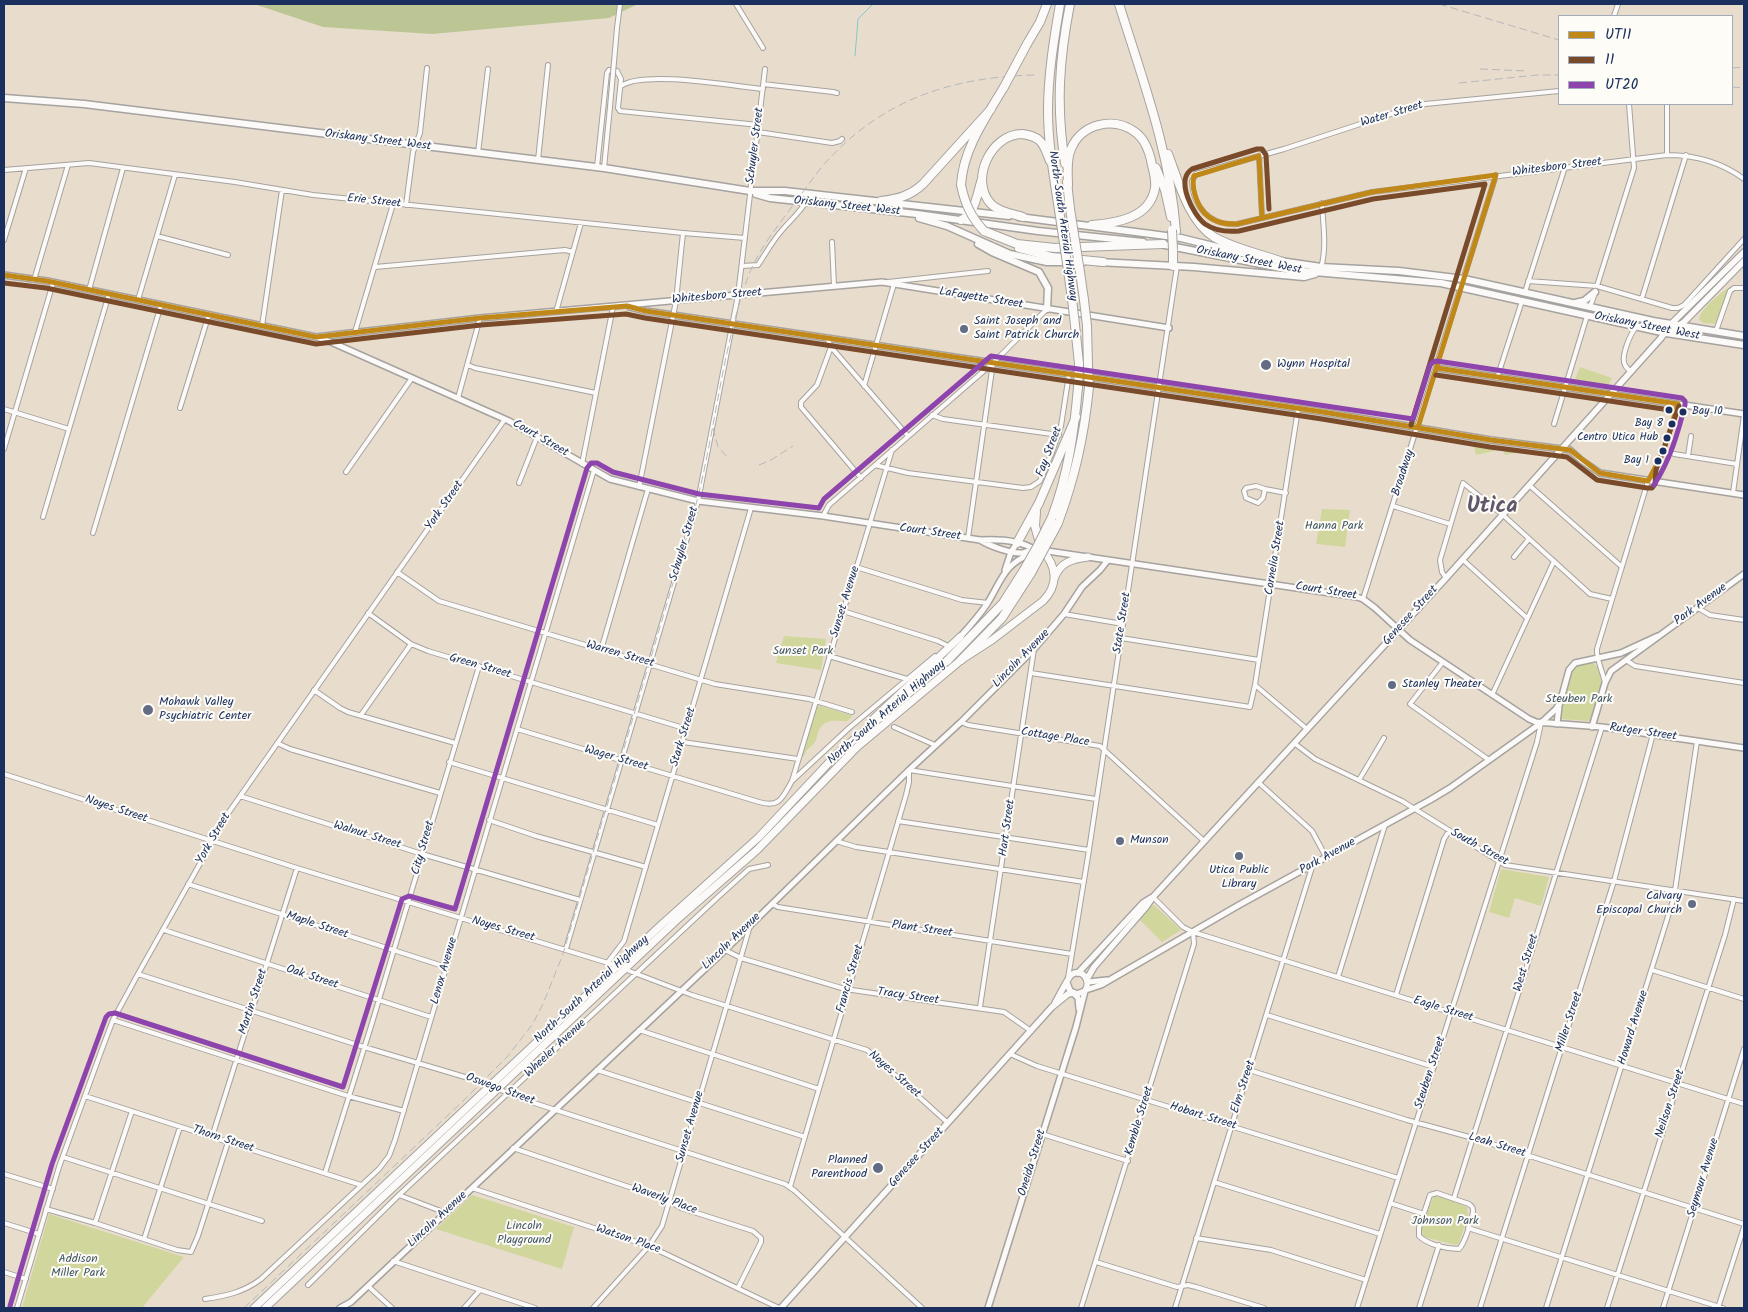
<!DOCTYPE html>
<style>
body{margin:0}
#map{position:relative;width:1748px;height:1312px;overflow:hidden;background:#e8ddcd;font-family:Kalam,sans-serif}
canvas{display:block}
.frame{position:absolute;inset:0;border:5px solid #1b2f5e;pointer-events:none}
.legend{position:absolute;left:1558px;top:15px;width:175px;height:90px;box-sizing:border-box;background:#fdfcf7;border:1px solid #a3aaba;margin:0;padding:6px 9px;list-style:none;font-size:15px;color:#1b2f5e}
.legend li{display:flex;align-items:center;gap:10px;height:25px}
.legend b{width:25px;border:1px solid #a3aaba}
</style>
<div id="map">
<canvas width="1748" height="1312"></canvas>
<div class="frame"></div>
<ul class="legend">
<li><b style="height:6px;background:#c08818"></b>UT11</li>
<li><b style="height:6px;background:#7a4b2a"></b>11</li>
<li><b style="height:6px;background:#8e44ad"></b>UT20</li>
</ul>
</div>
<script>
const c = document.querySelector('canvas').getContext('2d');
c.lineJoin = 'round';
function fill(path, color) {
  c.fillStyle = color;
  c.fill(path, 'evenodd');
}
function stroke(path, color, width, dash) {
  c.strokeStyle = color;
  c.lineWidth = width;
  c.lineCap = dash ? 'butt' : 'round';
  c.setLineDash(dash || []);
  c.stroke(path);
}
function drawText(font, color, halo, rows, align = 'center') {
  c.font = font + ' Kalam,sans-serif';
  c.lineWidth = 4;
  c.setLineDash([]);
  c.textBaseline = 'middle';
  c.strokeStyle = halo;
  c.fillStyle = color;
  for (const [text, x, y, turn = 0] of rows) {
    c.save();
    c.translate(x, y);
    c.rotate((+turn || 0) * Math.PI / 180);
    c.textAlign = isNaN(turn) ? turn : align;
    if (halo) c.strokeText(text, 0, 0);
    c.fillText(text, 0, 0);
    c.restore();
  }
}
fill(new Path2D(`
 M 1730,287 L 1715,324 L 1703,323 L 1699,319 C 1700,310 1722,291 1730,287 Z
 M 1580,367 L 1612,378 L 1607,387 L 1574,382 Z
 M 1473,442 L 1515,449 L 1514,453 L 1505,455 L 1503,449 L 1476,455 Z
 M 1322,509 L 1350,510 L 1345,547 L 1316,544 Z
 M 784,636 L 826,639 L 821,670 L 776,663 Z
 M 1591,662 C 1611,672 1595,705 1591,721 L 1560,719 L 1563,697 L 1574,667 L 1578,664 Z
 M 817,705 L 851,715 L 852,717 L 847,721 C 836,721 825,718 819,730 C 817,734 817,738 815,742 C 811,748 805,749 804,757 L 801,756 Z
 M 1501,869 L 1549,877 L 1541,906 L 1515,898 L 1509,918 L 1489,912 Z
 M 1154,905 L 1181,930 L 1162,942 L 1139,919 L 1151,906 Z
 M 472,1195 L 574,1227 L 562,1269 L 436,1229 Z
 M 1438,1195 L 1467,1207 L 1468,1216 L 1459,1243 L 1456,1245 L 1424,1237 C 1418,1226 1427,1212 1432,1201 L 1433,1197 Z
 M 49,1214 L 184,1257 L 142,1308 L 22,1308 Z`), '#d0d69c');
fill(new Path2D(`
 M 254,4 L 638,4 L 609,18 L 432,34 L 323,27 Z`), '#bbc694');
stroke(new Path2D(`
 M 855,56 L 858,19 L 873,4`), '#80c8ce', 1);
const minor = new Path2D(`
 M 736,4 L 763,48
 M 1614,16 L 1618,4
 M 617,28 L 620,4
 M 763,84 L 833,92 L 837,93
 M 621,86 C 644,70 732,86 763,89
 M 1559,91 L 1425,104 L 1406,109 L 1284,149 L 1196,174 L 1192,181 C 1193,207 1210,226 1237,224 L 1372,192 L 1667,155 C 1695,155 1721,162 1744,179
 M 758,132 L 832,143 L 840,141 L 842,139
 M 478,153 L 488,69
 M 1667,155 L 1667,104
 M 1259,156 L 1262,218
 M 538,160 L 548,65
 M 597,167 L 607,73 L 609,70 L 617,71 L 621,79 L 618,108 L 620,111 L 759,125
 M 604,168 L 610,107
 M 4,170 L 89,163 L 235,182 L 313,195 L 683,233 L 745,238
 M 406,205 L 413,152 L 420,133 L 427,68
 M 157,236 L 228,255
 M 4,240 L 26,168
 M 832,242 L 834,286
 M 742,266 L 758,265 C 766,253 773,240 783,229 C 791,220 799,213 806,202
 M 375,267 L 565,250 L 573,252
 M 1321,268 C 1327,247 1323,225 1322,203
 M 34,280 L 68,165
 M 1528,281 L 1597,286 L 1672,308 L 1678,308 L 1684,305 L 1744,239
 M 888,282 L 988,271
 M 1597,286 L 1634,168 L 1629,104
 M 89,290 L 123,168
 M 1525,292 L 1565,167
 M 1642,298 L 1686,155
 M 138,300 L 175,175
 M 1590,307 L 1595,293
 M 556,312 L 581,223
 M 262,326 L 282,190
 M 1716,331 L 1730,291 L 1734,288 L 1744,288
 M 355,332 L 393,204
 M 827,338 L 831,347 L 908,436
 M 831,347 L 817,385 L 801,402 L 801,407 L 861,478
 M 468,365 L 475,368 L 596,393
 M 1631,372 C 1629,370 1626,368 1625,365 C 1620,357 1631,332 1637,326
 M 1497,378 L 1522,301
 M 864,386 L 894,284
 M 458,398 L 480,318
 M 180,408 L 209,314
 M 4,409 L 69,429
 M 932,415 L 943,419 L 1059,435
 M 1554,424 L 1587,316
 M 4,449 L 53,283
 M 1674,454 L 1737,464
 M 1688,456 L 1691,436
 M 582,464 L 613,307
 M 875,465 L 908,473 L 1023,488 L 1031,487 L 1040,481 L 1052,452 L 1061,426 L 1069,374
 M 346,472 L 412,378
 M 519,483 L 537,437
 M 1529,485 L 1622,567
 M 1256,486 L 1265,489 L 1263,498 L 1258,503 L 1246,498 L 1244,491 L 1246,488 Z
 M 639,487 L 676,301 L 683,233
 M 1265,489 L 1286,493
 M 1733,493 L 1744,415
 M 1393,506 L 1450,524
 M 823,516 L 829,505 L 993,363 L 1047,309
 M 43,517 L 109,294
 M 93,533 L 161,305
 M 968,538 L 993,363
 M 1514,557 L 1529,539
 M 1462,559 L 1527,618
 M 856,567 L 962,600 L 988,603
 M 397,572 L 439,601 L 715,684 L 809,699 L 852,712
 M 1446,578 L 1442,572 L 1440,560 L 1463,483 L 1503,515 L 1590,594 L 1612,599
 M 1363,599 L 1496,175
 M 1698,608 L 1710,615 L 1744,620
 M 843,611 L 938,641 L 948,646
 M 368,613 L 411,644 L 428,651 L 687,729
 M 1064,614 L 1123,624
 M 1121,638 L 1259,660
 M 601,650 L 648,489
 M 829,656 L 907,679
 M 1626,660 L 1635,666 L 1744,683
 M 1443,662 L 1410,704 L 1489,760
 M 1031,673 L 1250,707 L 1255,685 L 1298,409
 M 1605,683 C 1603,672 1596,659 1597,649 L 1648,481
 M 1255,685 L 1307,729
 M 314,690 L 340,708 L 348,712 L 455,743
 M 1492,695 L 1554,561
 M 361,715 L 411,644
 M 961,722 L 968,725 L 1100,746 L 1204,841
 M 894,727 L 935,745
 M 517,729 L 759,802 C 780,808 782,798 792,781 L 892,450
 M 683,742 L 798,759
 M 277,743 L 290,749 L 440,793
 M 1294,743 L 1315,759 L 1402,801 L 1505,865 L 1744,901
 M 449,762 L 658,825
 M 4,774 L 297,868 L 618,966
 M 1359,780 L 1384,738
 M 792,781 L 849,728 L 935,656
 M 1258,782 L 1312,831 L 1326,857
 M 240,796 L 422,854 L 580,900
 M 489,820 L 536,836 L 646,867
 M 898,821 L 1089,850
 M 836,841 L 856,847 L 1084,882
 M 188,884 L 446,967
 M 1153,897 L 1183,927 L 1193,932 L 1744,1104
 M 772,904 L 778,907 L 1072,954
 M 164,930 L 431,1017
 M 566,949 L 698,501 L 738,295 L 765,69
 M 725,950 L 741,958 L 845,989 L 1004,1012 L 1031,1031
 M 608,962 L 624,941 L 751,508
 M 624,969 L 692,995 L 867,1050 L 948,1123
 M 1652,970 L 1744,999
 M 138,974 L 364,1047 L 475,1080 L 531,1102 L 785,1184 L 795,1191 L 922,1308
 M 1338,977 L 1385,825
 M 1068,978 L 1089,850 L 1177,266
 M 1396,995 L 1444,839 L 1449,831
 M 980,1007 L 1034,649
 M 1267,1015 L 1434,1067
 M 113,1020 L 348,1096 L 404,1111
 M 639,1030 L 819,1089
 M 1010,1054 L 1037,1066 L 1398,1178
 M 597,1070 L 805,1137
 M 1249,1070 L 1407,1120 L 1473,1138 L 1744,1224
 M 85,1096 L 361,1185
 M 1042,1134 L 1128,1161
 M 212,1137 L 297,868
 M 513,1148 L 665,1199 L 681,1208 L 753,1231 L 761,1238 L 761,1242 L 738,1288
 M 63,1157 L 262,1221
 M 325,1173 L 372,1023 L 479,666
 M 4,1174 L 53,1189
 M 1214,1182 L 1380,1234
 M 790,1187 L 906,795 L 909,782 L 909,770 L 1096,799
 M 472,1188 L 649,1246 L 779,1308
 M 1437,1193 L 1469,1204 C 1472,1207 1473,1206 1473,1211 C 1472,1219 1465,1243 1459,1249 C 1447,1249 1428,1245 1419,1236 L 1419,1228 L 1430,1195 Z
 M 399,1195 L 446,1213
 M 1454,1198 L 1602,727
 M 1390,1203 L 1424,1214
 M 46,1209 L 95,1223 L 177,1250 L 191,1252 L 198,1236 L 228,1142
 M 4,1223 L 39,1234
 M 95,1223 L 132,1111
 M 1468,1228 L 1723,1308
 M 1196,1238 L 1271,1250 L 1366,1280
 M 144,1239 L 180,1127
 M 393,1261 L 535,1308
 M 1096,1262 L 1177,1287 L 1188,1285 L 1196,1287 L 1264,1308
 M 4,1272 L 26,1279
 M 308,1285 L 399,1195 L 718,897 L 749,869 L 768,865
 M 368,1286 L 392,1308
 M 205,1299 C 226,1296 244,1292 261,1279 L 379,1169 L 389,1156 L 395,1140 L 594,470
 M 17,1308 L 59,1167 L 102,1049 L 113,1020 L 138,974 L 229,812 L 505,419
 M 464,1308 L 480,1290
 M 593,1308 L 649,1246 L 662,1226 L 750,926
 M 1081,1308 L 1194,944 L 1193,932
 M 1175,1308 L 1313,864
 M 1357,1308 L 1537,742 L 1541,723
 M 1419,1308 L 1439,1245
 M 1480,1308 L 1614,881 L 1653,734
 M 1546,1308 L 1674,897 L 1697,741
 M 1607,1308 L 1725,935 L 1734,899
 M 1663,1308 L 1744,1049
 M 1718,1308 L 1744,1227`);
const tertiary = new Path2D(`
 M 4,275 L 47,281 L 316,337 L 480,318 L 882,282 L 1169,328
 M 630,307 L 646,311 L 1323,412 L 1491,440 L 1570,450 L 1581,460 L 1600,473 L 1744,495
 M 316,337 L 331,342 L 509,421 L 610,479 L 698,501 L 823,516 L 980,540 C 997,539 1019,540 1034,549 L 1357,597 L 1363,599 L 1375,608 L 1410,640 L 1529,719 L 1536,722 L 1602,727 L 1744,748
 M 1437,368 L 1744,414
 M 980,540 C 990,546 1011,554 1023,553 C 1026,552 1030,550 1034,549
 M 1005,570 L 1011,552 L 1017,543
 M 960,637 C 970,626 979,616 987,604 C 1002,580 1003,565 1032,553
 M 1557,724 L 1559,706
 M 1592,727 L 1605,683 L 1611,671 L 1744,574
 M 1088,982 L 1107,980
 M 1086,990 L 1101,985 L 1239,905 L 1430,800 L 1450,788 L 1541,723 L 1556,709 L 1560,703 L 1569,670 L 1575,663 L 1621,653 L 1658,636
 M 1074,994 L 1078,998 L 1079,1009
 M 340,1308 L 351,1302 L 725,950 L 909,770 L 961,722 L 1034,649 L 1064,614 L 1082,587 L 1100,570 L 1108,560
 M 988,1308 L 1076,1027 L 1085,991`);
const secondary = new Path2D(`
 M 1668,332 L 1684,322 L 1744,261
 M 1078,973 L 1143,903 L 1151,898
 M 1087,979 L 1094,967 L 1146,907 L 1153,897 L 1446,578 L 1661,338 L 1671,324 L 1744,252
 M 1055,1003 C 1058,998 1068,978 1071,975 C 1082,967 1092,981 1085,991 L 1077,994 L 1070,991 L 1067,983
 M 781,1308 L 1052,1007 L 1068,994 L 1073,993`);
const primary = new Path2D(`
 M 4,98 L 84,104 L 604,168 L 750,191 L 785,191 L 1009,216
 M 756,194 L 770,198 L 917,214 L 1038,231 L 1143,242
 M 1019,217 L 1151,234 L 1181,238 L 1250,255
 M 919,218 L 947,226 L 1010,254 L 1047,262 L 1083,262
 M 978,244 L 992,252 L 1039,272 L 1048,288 L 1047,309
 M 1160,244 L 1291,270 L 1441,283 L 1666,333 L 1744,345
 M 1280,261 L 1321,267 L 1399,271 L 1464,279 L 1653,321 L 1744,336
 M 1098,262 L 1194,267 L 1304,277 L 1315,274
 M 1575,303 L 1584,301 L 1595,292`);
const trunk = new Path2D(`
 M 1054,579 C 1060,562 1072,559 1088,557
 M 871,721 L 960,637
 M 254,1308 L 660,926 L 759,837 L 837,754 L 947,661
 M 265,1308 L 680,917 L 757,850 L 857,747 L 961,660 L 992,640 L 1043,601 C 1059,585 1057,566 1042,550`);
const motorway = new Path2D(`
 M 1119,4 C 1142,78 1170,152 1176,231
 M 1027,44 L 1040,22 L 1047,4
 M 1168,154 C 1178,180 1189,222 1214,237 C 1235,249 1261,254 1283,262
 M 1065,163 C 1056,107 1059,60 1070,4
 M 1156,168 L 1165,190 L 1171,217
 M 1067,182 L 1070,209
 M 961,185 C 963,149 986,117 1004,87
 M 1068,186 C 1068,174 1066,160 1071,149 C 1081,124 1113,116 1135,132 C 1145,139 1150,154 1152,165 C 1154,173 1156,180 1155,188 C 1150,218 1117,223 1092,225
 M 881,201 C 898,199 910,196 923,184 L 991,109
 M 1059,210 C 1054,178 1048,144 1048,111 C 1048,75 1054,39 1060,4
 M 1023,217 C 1013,214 999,212 991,204 C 969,180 991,134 1022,134 C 1029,135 1035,136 1040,141 C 1045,146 1047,154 1050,161
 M 961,220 C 976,213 977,193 982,179
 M 984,231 L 1017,244 L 1055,248 L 1163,244
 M 1019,248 L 1052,257 L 1103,262
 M 1173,250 L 1173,266
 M 1068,270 L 1072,299
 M 1080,272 L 1084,300
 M 1075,325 L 1079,364
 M 1087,326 L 1088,366
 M 1036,512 L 1035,526 L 1041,547
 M 1052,517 C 1068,474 1074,434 1078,387
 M 1058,523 C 1075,477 1084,437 1089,387
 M 1017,543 L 1039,503 L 1076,417
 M 961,660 L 1002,618 L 1031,573
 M 947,661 L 1003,603 L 1024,570`);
stroke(minor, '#a5a29f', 6);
stroke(tertiary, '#a5a29f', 8);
stroke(secondary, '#a5a29f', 8);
stroke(primary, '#a5a29f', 9);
stroke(trunk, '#a5a29f', 9);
stroke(motorway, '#a5a29f', 10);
stroke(minor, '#fcfaf8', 4);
stroke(tertiary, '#fcfaf8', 5);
stroke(secondary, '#fcfaf8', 5.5);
stroke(primary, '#fcfaf8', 6);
stroke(trunk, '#fcfaf8', 7);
stroke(motorway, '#fcfaf8', 8);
stroke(new Path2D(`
 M 1439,4 L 1559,40
 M 1732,68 L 1744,67
 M 1480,69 L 1527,71
 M 1459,83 L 1537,75 L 1559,75
 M 1732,87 L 1744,88
 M 713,428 L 718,447 L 729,459
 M 759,465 L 771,460 L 793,446
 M 244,1308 L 463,1101 L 507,1057 L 532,1025 L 543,1004 L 563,954 C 606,809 649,664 692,519 C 715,439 720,355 748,277 C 758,250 777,227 794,204 C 805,190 815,174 827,161 C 884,99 952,77 1035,75`), '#b6b7b9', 1, [8, 4]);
const minorBridge = new Path2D(`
 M 610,107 L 617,28`);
const motorwayBridge = new Path2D(`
 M 1004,87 L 1027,44
 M 961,185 C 965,204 971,217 984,231
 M 1070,209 L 1080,272
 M 1059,210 L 1068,270
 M 1172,230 L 1173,250
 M 1072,299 L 1075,325
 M 1084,300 L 1087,326
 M 1088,366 L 1089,387
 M 1078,387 L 1079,364
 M 1024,570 L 1037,547 L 1052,517
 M 1031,573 L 1058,523`);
stroke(minorBridge, '#a5a29f', 6, []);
stroke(motorwayBridge, '#a5a29f', 10, []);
stroke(minorBridge, '#fcfaf8', 4);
stroke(motorwayBridge, '#fcfaf8', 8);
stroke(new Path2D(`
 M 1262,218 L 1259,156 L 1194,176 C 1192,183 1193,188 1195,195 C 1201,216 1216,225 1237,224 L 1372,192 L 1496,175 L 1418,427
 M 4,275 L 47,281 L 316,337 L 480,318 L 627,306 L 646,311 L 1323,412 L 1491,440 L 1570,450 L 1600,473 L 1648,481
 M 1437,368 L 1678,404 L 1663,453 L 1648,481`), '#c08818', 5);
stroke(new Path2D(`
 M 1269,209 L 1266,155 L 1262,149 L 1257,149 L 1192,169 C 1175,180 1193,215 1205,224 C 1215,231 1227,232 1239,231 L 1373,199 L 1485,184 L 1411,425
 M 4,283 L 46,288 L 316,344 L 481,325 L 626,314 L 645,318 L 1322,419 L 1490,447 L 1567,457 L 1597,480 L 1647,488 L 1652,488 L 1655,484 L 1656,470 L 1679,406
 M 1436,375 L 1670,410`), '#7a4b2a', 5);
stroke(new Path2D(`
 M 10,1306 L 52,1164 L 106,1017 L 109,1014 L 115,1013 L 343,1087 L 402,899 L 409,896 L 455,909 L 587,468 L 591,463 L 597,463 L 613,472 L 699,494 L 819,508 L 824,499 L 991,356 L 1413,419 L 1430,365 L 1433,362 L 1437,361 L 1682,398 L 1685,401 L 1685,405 C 1678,433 1670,460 1654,485`), '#8e44ad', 5);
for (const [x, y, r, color] of [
 [964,329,5,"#636c85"],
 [1266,365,6,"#636c85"],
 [1669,410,4.5,"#1b2f5e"],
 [1683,412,4.5,"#1b2f5e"],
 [1672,424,4.5,"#1b2f5e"],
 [1667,438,4.5,"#1b2f5e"],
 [1663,451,4.5,"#1b2f5e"],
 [1658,461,4.5,"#1b2f5e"],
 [1392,685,5,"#636c85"],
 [148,710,6,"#636c85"],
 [1120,841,5,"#636c85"],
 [1239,856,5,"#636c85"],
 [1692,904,5,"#636c85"],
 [878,1168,6,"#636c85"]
]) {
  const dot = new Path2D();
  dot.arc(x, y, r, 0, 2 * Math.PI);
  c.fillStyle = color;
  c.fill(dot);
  stroke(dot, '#fdfcf7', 2);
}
drawText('11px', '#1b2f5e', '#fdfcf7', [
 ["Bay 10",1692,412,"left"],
 ["Bay 8",1663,424],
 ["Centro Utica Hub",1658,438],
 ["Bay 1",1649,461]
], 'right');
drawText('12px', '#1b2f5e', '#fdfcf7', [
 ["Water Street",1392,115,-17],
 ["Oriskany Street West",378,141,7],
 ["Schuyler Street",756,146,-83],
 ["Whitesboro Street",1557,168,-7],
 ["Erie Street",374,202,6],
 ["Oriskany Street West",847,207,6],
 ["North-South Arterial Highway",1062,226,82],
 ["Oriskany Street West",1249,261,11],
 ["Whitesboro Street",717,297,-5],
 ["LaFayette Street",981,299,9],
 ["Oriskany Street West",1647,327,11],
 ["Court Street",540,439,30],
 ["Fay Street",1050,452,-69],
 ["Broadway",1404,473,-72],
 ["York Street",445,506,-55],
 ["Court Street",930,533,8],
 ["Schuyler Street",685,544,-74],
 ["Cornelia Street",1276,558,-81],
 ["Court Street",1326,592,9],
 ["Sunset Avenue",846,602,-73],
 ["Park Avenue",1701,605,-36],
 ["Genesee Street",1411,616,-48],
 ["State Street",1123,623,-81],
 ["Warren Street",620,655,16],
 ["Lincoln Avenue",1022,659,-46],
 ["Green Street",480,667,16],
 ["North-South Arterial Highway",887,713,-41],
 ["Rutger Street",1643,733,8],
 ["Stark Street",684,737,-73],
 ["Cottage Place",1055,738,9],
 ["Wager Street",616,759,16],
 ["Noyes Street",116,810,18],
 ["Hart Street",1008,828,-82],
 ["Walnut Street",367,836,17],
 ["York Street",214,839,-60],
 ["City Street",424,848,-74],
 ["South Street",1479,848,29],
 ["Park Avenue",1328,857,-29],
 ["Maple Street",317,926,18],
 ["Noyes Street",503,930,16],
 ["Plant Street",922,930,8],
 ["Lincoln Avenue",732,942,-44],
 ["West Street",1527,963,-73],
 ["Lenox Avenue",445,971,-74],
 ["Oak Street",312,978,18],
 ["Francis Street",851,979,-74],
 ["North-South Arterial Highway",592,990,-43],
 ["Tracy Street",908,997,8],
 ["Martin Street",254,1002,-72],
 ["Eagle Street",1443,1010,17],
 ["Miller Street",1570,1022,-72],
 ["Howard Avenue",1634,1028,-73],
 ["Wheeler Avenue",556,1049,-43],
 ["Steuben Street",1431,1073,-72],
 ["Noyes Street",894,1075,41],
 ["Elm Street",1244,1087,-72],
 ["Oswego Street",500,1090,20],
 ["Neilson Street",1671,1104,-72],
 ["Hobart Street",1203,1117,17],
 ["Kemble Street",1140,1121,-73],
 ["Sunset Avenue",691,1127,-74],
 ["Thorn Street",223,1140,18],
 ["Leah Street",1497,1146,17],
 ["Genesee Street",917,1158,-48],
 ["Oneida Street",1033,1163,-73],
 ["Seymour Avenue",1704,1178,-73],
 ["Waverly Place",664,1200,20],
 ["Lincoln Avenue",438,1220,-43],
 ["Watson Place",628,1240,19]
]);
drawText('12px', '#1b2f5e', '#fdfcf7', [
 ["Saint Joseph and",974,322],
 ["Saint Patrick Church",974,336],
 ["Wynn Hospital",1277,365],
 ["Stanley Theater",1402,685],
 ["Mohawk Valley",159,703],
 ["Psychiatric Center",159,717],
 ["Munson",1130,841],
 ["Utica Public",1239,871,"center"],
 ["Library",1239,885,"center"],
 ["Calvary",1682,897,"right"],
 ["Episcopal Church",1682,911,"right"],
 ["Planned",867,1161,"right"],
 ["Parenthood",867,1175,"right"]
], 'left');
drawText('12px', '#445864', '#fdfcf7', [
 ["Hanna Park",1334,527],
 ["Sunset Park",803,652],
 ["Steuben Park",1579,700],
 ["Johnson Park",1445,1222],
 ["Lincoln",524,1227],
 ["Playground",524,1241],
 ["Addison",78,1260],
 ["Miller Park",78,1274]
]);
drawText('bold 22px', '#60576c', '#fdfcf7', [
 ["Utica",1492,508]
]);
</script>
